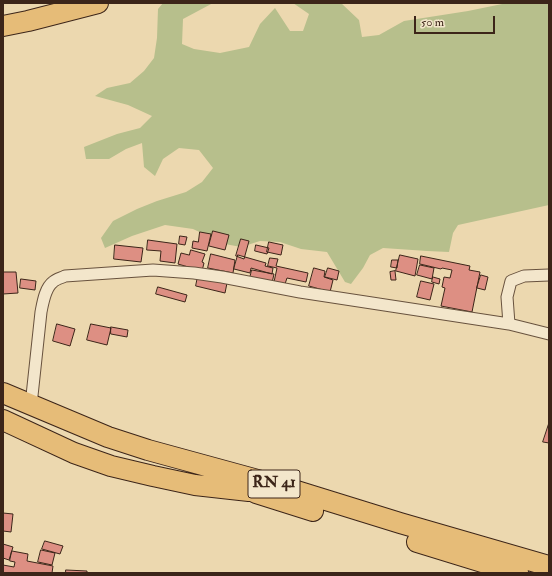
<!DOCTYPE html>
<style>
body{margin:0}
#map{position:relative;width:552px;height:576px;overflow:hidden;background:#ecd8af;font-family:"IM FELL Double Pica",serif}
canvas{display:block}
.frame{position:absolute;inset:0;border:4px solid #3c2519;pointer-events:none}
.scale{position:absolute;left:414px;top:16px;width:81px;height:18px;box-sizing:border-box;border:2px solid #3c2519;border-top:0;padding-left:5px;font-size:12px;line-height:14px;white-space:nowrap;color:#3c2519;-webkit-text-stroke:3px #f3e6cb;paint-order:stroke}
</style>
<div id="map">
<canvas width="552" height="576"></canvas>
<div class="frame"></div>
<div class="scale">50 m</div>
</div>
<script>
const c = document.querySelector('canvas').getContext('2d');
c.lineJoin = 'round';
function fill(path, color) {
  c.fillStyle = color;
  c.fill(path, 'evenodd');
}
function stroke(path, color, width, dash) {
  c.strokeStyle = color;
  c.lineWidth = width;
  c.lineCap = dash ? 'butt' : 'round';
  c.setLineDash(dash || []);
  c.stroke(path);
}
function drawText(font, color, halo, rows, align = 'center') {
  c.font = font + ' "IM FELL Double Pica",serif';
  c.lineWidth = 3;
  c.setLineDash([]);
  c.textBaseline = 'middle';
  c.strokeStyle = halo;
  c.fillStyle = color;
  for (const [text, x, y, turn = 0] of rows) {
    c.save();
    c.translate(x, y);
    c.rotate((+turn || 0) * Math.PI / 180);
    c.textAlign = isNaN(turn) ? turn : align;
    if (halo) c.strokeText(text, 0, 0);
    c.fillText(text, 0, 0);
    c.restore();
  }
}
fill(new Path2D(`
 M 163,3 L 213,3 L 183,19 L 182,44 L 194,49 L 220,53 L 249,47 L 260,24 L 275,8 L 290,31 L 303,31 L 309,14 L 293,3 L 341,3 L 359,20 L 362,37 L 379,35 L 404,21 L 468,11 L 507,3 L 549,3 L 549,205 L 458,225 L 453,233 L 449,252 L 427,251 L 383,248 L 370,255 L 363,268 L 351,284 L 345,282 L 327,252 L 301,249 L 280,242 L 260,241 L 241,247 L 225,244 L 193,229 L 165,225 L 132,236 L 105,248 L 101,238 L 113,221 L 137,209 L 157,201 L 186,192 L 202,182 L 213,168 L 199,150 L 179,148 L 163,159 L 155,176 L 144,167 L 142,143 L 126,149 L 109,159 L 86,159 L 84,147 L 117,134 L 140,128 L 152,116 L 128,105 L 95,96 L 107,88 L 130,83 L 144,71 L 154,58 L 157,38 L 158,9 Z`), '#b7bf8c');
const building = new Path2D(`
 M 213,231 L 229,235 L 225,250 L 209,246 Z
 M 200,232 L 211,234 L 207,251 L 192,248 L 193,241 L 198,242 Z
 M 180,236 L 187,237 L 185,245 L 179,244 Z
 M 241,239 L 249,241 L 244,259 L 236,256 Z
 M 148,240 L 177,244 L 175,263 L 160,261 L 161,251 L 147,250 Z
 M 269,242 L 283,245 L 281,255 L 267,252 Z
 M 115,245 L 143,248 L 141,262 L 114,259 Z
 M 256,245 L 269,248 L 267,254 L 255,251 Z
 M 191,250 L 205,254 L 202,262 L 204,263 L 202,271 L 178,264 L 181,253 L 189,255 Z
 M 211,254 L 235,260 L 233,273 L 208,268 Z
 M 238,255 L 266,263 L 265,266 L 273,268 L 272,274 L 251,268 L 250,273 L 234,269 Z
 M 400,255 L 418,259 L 415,276 L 396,271 Z
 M 421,256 L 470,266 L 469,270 L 480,272 L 472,312 L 441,306 L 445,288 L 442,287 L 444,277 L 450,278 L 452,270 L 442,268 L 441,269 L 420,264 Z
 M 270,258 L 278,259 L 276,266 L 308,273 L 306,282 L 287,278 L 285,284 L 274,282 L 277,268 L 268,266 Z
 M 392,260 L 398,260 L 397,268 L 391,267 Z
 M 420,265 L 434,268 L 432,279 L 417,275 Z
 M 314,268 L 325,271 L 324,277 L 333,280 L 330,292 L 309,286 Z
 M 328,268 L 339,271 L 337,280 L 325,277 Z
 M 252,270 L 274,274 L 272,283 L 250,278 Z
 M 395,271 L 396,280 L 391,280 L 390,272 Z
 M 3,272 L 16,272 L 18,293 L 3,294 Z
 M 481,275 L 488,277 L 485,290 L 477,288 Z
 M 198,276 L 227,283 L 225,293 L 196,286 Z
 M 433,277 L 440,279 L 439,284 L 432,282 Z
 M 21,279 L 36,281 L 35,290 L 20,288 Z
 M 421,281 L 434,284 L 430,300 L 417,297 Z
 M 158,287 L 187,295 L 185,302 L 156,294 Z
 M 57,324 L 75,329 L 70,346 L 53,341 Z
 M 91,324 L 111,328 L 107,345 L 87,340 Z
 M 111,327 L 128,330 L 127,337 L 111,334 Z
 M 549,423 L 549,443 L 543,442 Z
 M 3,513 L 13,514 L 11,532 L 3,531 Z
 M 45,541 L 63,546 L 60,554 L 42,549 Z
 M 3,544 L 13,547 L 9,560 L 3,558 Z
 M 41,550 L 55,553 L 52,565 L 38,562 Z
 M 12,551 L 28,554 L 27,561 L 53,566 L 52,573 L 3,573 L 3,565 L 14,567 L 15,562 L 10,561 Z
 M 66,570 L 87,571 L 87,573 L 66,573 Z`);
fill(building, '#dd8f83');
stroke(building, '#3c2519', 1);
const street = new Path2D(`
 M 509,324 L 507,297 L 511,281 L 524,276 L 549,275
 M 31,405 L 41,312 C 43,302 45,288 53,282 C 56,279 61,278 65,276 L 153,270 L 194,273 L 222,277 L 300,292 L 509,324 L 549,334`);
const highway = new Path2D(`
 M 3,26 L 28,21 L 98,3
 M 3,393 L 108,437 L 148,450 L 287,488 L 400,523 L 549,566
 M 3,420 L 74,453 L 111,466 L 153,476 L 195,485 L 249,491
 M 256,493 L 313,511
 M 417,542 L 518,573`);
stroke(street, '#68523e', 13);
stroke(highway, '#3c2519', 22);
stroke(street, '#f3e6cb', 11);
stroke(highway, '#e6bc78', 20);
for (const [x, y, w] of [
 [274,484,52]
]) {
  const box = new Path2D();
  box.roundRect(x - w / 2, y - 14, w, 28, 3);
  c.fillStyle = '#f3e6cb';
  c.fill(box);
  stroke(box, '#3c2519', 1);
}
drawText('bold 16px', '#3c2519', null, [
 ["RN 41",274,484]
]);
</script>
